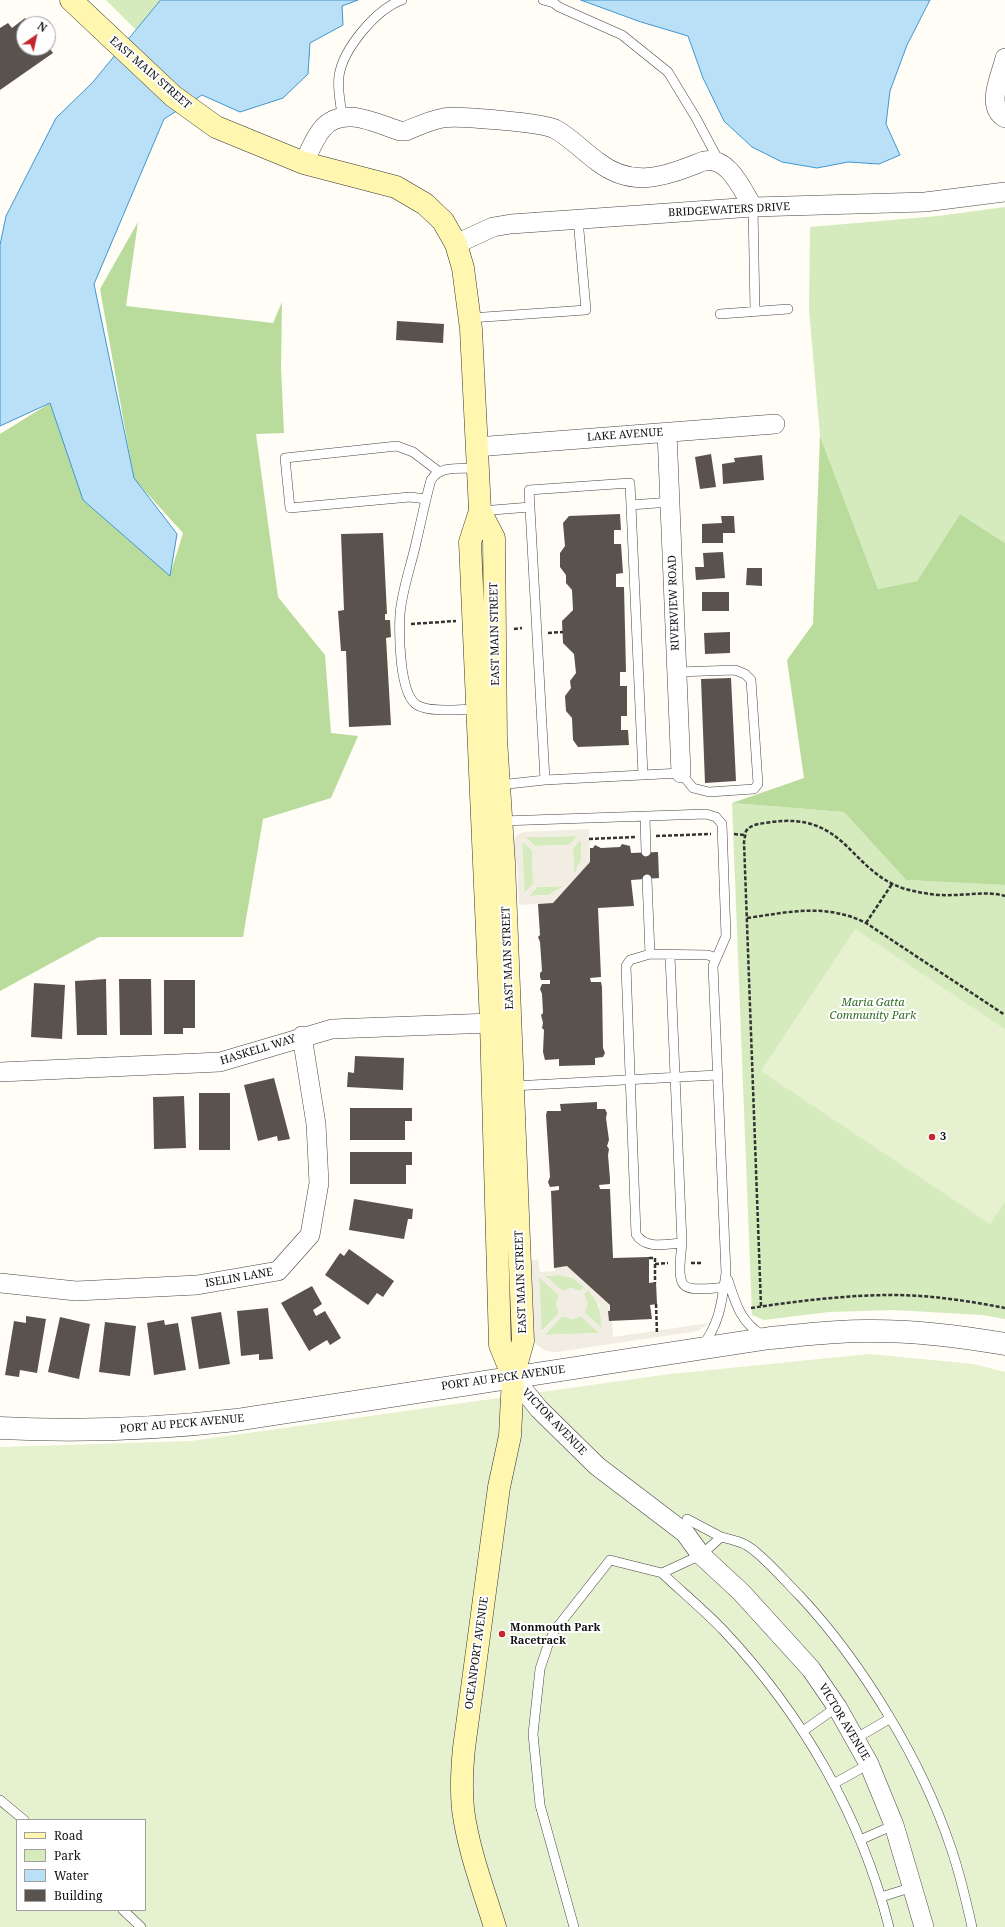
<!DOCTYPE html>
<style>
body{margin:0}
#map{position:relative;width:1005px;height:1927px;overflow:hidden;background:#fffdf5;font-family:"Noto Serif",serif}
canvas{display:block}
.legend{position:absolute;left:16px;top:1819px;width:130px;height:92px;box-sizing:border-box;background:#fff;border:1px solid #a0a0a0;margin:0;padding:5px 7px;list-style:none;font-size:12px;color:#111}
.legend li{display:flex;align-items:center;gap:8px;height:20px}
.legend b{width:20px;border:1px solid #a0a0a0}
.north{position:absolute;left:16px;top:16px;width:40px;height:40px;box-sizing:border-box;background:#fff;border:1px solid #a0a0a0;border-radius:50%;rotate:34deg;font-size:11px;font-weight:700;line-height:16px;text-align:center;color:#111}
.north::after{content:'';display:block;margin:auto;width:14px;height:18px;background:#c4262e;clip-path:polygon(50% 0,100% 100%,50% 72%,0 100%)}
</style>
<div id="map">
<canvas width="1005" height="1927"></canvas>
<ul class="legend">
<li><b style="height:5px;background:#fff6b0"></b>Road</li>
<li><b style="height:11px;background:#d5ebbd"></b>Park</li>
<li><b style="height:11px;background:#b9e0f7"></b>Water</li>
<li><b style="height:11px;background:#5a524d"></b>Building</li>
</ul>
<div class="north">N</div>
</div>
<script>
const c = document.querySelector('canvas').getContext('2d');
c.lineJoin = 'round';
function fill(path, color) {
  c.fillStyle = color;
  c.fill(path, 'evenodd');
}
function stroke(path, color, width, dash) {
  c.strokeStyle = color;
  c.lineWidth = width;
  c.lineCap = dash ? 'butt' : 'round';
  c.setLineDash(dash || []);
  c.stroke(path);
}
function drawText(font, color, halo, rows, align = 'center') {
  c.font = font + ' "Noto Serif",serif';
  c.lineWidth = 4;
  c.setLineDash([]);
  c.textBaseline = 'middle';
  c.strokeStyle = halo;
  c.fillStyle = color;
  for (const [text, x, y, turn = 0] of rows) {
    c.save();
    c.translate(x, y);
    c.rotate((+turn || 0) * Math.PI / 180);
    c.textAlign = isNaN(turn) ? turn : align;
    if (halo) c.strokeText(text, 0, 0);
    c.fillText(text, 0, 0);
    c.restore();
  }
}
fill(new Path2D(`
 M 106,0 L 161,0 L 136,30 Z
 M 1005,207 L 1005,543 L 960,514 L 917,581 L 878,589 L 820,436 L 809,309 L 810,227 L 938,216 Z
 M 732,803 L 844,812 L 906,880 L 1005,885 L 1005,1319 L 982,1315 L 894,1310 L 829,1312 L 764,1320 L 752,1315 Z
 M 578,836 L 569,845 L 535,846 L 525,837 Z
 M 581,839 L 582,859 L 574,875 L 573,848 Z
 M 522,841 L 532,850 L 533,884 L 524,894 Z
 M 564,886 L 549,895 L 529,896 L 537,887 Z
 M 560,1275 L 573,1278 L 584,1287 L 581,1291 L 571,1288 L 562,1291 L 545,1276 Z
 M 539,1277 L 559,1295 L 556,1304 L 559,1313 L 541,1332 Z
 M 588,1290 C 599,1302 601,1312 602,1329 L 585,1313 L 584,1294 Z
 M 562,1316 L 572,1319 L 581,1316 L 600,1333 L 544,1335 Z`), '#d5ebbd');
fill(new Path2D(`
 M 138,222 L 126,306 L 273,323 L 282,302 L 281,368 L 284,433 L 256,434 L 278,597 L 325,655 L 331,733 L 358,736 L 331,798 L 263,819 L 243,937 L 99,937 L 0,991 L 0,434 L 50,403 L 83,500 L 170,575 L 183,533 L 134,479 L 100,289 Z
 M 820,436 L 878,589 L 917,581 L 960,514 L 1005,543 L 1005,885 L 906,880 L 844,812 L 732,803 L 804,778 L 787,660 L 813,624 Z`), '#b9dc9c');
fill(new Path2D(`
 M 855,929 L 1005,1029 L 1005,1202 L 990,1224 L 761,1071 Z
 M 869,1354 L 974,1364 L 1005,1372 L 1005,1927 L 0,1927 L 0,1447 L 191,1441 L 670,1374 ZM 17,1820 L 145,1820 L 145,1910 L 17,1910 Z`), '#e6f2cf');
fill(new Path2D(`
 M 589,829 L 590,862 L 553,903 L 519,905 L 517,862 L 515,862 L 512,841 L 517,835 L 523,832 ZM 578,836 L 569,845 L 535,846 L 525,837 ZM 581,840 L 581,859 L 574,874 L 573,848 ZM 522,842 L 532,850 L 533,884 L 525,894 ZM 563,886 L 549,895 L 529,896 L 537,887 Z
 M 530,1260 L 538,1260 L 540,1272 L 555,1271 L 554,1268 L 567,1266 L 610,1305 L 609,1321 L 612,1321 L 613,1337 L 709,1323 L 698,1331 L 557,1352 L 546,1351 L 538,1346 L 532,1339 ZM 561,1275 L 573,1278 L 584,1287 L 581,1291 L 571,1288 L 562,1291 L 545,1276 ZM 539,1277 L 559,1295 L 556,1304 L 559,1313 L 542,1332 ZM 588,1290 L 599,1305 L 602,1328 L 585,1313 L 588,1303 L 584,1294 ZM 562,1316 L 572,1319 L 581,1316 L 599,1333 L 545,1335 Z`), '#f1ede2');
const water = new Path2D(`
 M 161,0 L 358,0 L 342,6 L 343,25 L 310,43 L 308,74 L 283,98 L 240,112 L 202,95 L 164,119 L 94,284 L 134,478 L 177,534 L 170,576 L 83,500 L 50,403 L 0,426 L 0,245 L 6,216 L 56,118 L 92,83 Z
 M 581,0 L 930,0 L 907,45 L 890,91 L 886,124 L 900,155 L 879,164 L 848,162 L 817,168 L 782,162 L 752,147 L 724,121 L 703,78 L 688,36 L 641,22 Z`);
fill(water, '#b9e0f7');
stroke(water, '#3f96cf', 1);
fill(new Path2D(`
 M 25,18 L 29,24 L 24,24 L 24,48 L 48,48 L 48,46 L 53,53 L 0,90 L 0,28 L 8,23 L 12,28 Z
 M 397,321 L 444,324 L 443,343 L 396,340 Z
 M 711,454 L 716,487 L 700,489 L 695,457 Z
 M 762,455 L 764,480 L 723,484 L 722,464 L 735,462 L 734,458 Z
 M 620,514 L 621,530 L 614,530 L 614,544 L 621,544 L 623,573 L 616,574 L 616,587 L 624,587 L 626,672 L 620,672 L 620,686 L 627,686 L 627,716 L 621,716 L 621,730 L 628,730 L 629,745 L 578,747 L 573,740 L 572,718 L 566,711 L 565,696 L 571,688 L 570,681 L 576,673 L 574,654 L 563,643 L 562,621 L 573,610 L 572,590 L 566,583 L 566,575 L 560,567 L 560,553 L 565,546 L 563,523 L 569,516 Z
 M 721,516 L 734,516 L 735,533 L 723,533 L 723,543 L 702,543 L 702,524 L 722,523 Z
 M 383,533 L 387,614 L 385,614 L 385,620 L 390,620 L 391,637 L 386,638 L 391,725 L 349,727 L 346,651 L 341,651 L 338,611 L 344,610 L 341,534 Z
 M 723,552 L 725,578 L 696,580 L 695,567 L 704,567 L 703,553 Z
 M 747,568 L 762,568 L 762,586 L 746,585 Z
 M 702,592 L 729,592 L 729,611 L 702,611 Z
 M 730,632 L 730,653 L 705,654 L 704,633 Z
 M 731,678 L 736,781 L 705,783 L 701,679 Z
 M 622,844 L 630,846 L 631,853 L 658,852 L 659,878 L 631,880 L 634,906 L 598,908 L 601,977 L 590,978 L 591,982 L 601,982 L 602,987 L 603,1048 L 605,1053 L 603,1057 L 595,1058 L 595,1065 L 559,1066 L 559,1059 L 545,1060 L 543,1052 L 544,1030 L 542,1028 L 543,1023 L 541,1015 L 543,1013 L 542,994 L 540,989 L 542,984 L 550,984 L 550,980 L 541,980 L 540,977 L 540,973 L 542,971 L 540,942 L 538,937 L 540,935 L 538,904 L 553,903 L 590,862 L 590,848 L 593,848 L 595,845 L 601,848 L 620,847 Z
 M 106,979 L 107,1035 L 77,1035 L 75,981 Z
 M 119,979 L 151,979 L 152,1035 L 120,1035 Z
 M 164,980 L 195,980 L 195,1028 L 183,1028 L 183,1034 L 164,1034 Z
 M 34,983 L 65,985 L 62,1039 L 31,1037 Z
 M 355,1056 L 404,1058 L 403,1090 L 347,1087 L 348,1072 L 354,1073 Z
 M 274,1078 L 290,1139 L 278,1141 L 277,1136 L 258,1141 L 244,1085 Z
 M 199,1093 L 230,1093 L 230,1150 L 199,1150 Z
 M 184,1096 L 186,1148 L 154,1149 L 153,1097 Z
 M 597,1102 L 597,1109 L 605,1109 L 607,1113 L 606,1118 L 609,1140 L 607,1146 L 609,1149 L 608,1155 L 610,1179 L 610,1184 L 599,1185 L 600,1189 L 610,1189 L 613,1258 L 649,1257 L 649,1283 L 656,1282 L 657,1304 L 650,1305 L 652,1319 L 609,1321 L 608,1311 L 610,1311 L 610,1305 L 567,1266 L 554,1268 L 551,1191 L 559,1190 L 559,1186 L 550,1187 L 548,1182 L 550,1177 L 546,1115 L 547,1111 L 561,1111 L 560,1104 Z
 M 350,1108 L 412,1108 L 412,1121 L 405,1121 L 405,1140 L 350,1140 Z
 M 350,1152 L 412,1152 L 412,1165 L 406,1165 L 406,1184 L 350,1184 Z
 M 354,1199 L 413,1209 L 412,1219 L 408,1219 L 404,1239 L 349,1230 Z
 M 349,1249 L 394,1281 L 383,1297 L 377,1293 L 368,1305 L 325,1275 L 340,1253 L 344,1256 Z
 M 312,1286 L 322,1304 L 313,1310 L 316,1316 L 325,1311 L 341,1338 L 330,1345 L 327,1340 L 309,1351 L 281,1303 Z
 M 268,1308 L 273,1359 L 259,1360 L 259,1354 L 241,1356 L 237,1311 Z
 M 221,1312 L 230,1364 L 199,1369 L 191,1317 Z
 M 26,1316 L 46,1319 L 37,1373 L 20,1370 L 19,1377 L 5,1375 L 14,1321 L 26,1323 Z
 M 60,1317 L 90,1324 L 79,1379 L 48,1372 Z
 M 164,1320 L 165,1325 L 178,1323 L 186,1370 L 154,1375 L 147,1323 Z
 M 105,1322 L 136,1326 L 130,1376 L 99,1372 Z`), '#5a524d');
const service = new Path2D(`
 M 543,0 L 554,3 L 559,7 L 622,35 L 668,72 L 696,118 L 719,161
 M 342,117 C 341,104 337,89 339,76 C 343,49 376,9 402,0
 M 753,207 L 755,311
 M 720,314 L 788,309
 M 470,318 L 586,310 L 578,219
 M 476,468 C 460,469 440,465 431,480 C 425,501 421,522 416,543 C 411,566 402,590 400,614 C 399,634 399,694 417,705 C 430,713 461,709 477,709
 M 426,499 L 410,497 L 290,508 L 285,458 L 397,446 L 413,452 L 438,471
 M 631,505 L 670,502
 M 481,511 L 530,507
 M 545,780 L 529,490 L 630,483 L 643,775
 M 499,785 L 545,780 L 681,773 L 693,788 L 709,792 L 754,789 L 758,784 L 751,680 L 745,674 L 735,670 L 677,672
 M 645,817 L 646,852
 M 502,821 L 706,814 L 716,817 L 722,824 L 726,936 L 713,966 L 726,1273 C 722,1300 720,1324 702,1346
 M 647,879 L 650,954
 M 670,955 L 682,1243 C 676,1296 681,1290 729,1287
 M 513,1086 L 717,1075
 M 682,1243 C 667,1244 645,1250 636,1234 L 626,966 L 630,960 L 650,954 L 708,955 L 716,958
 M 728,1280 C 735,1302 741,1324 763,1335
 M 687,1519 L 721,1537
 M 662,1573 C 682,1592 704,1610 724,1631 C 802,1714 861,1816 889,1927
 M 803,1731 L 837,1707
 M 855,1739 L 889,1719
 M 835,1783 L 869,1764
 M 0,1800 L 24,1820
 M 860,1840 L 894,1825
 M 881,1897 L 913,1887
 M 123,1910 L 141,1927
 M 574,1927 L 540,1805 L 533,1734 L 540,1669 L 549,1642 L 555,1630 L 610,1560 L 662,1573 L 701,1555 L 721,1537 C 729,1539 739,1541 746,1545 C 760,1552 787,1583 799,1595 C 862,1662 922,1761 951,1848 C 960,1874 966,1900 972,1927`);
const minor = new Path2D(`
 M 1005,58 C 1001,76 985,106 1005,118
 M 304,163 C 309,152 314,139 322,129 C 342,105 375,123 400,131 L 406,131 C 418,126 431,120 443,118 C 457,115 543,123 555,129 C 570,137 584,152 598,162 C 635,190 667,175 704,161 C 729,156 742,190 753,207
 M 456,244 L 493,227 L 511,224 L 753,207 L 925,202 L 1005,192
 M 667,432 L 681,773
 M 476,447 L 775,424
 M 0,1072 L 220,1062 L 332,1029 L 491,1023
 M 0,1283 L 76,1291 L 197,1285 L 278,1271 L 310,1235 L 319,1183 L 316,1124 L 302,1036
 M 513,1377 L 539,1409 L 597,1466 L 685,1533 L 701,1555 L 741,1592 L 811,1669 L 837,1707 L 869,1764 L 894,1825 L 924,1927`);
const tertiary = new Path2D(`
 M 0,1428 C 80,1432 157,1429 236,1420 L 770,1338 C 802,1335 833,1331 865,1331 C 912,1330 959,1336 1005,1344`);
const secondary = new Path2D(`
 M 71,0 L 173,96 L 216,127 L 304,163 L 396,187 L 425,204 L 443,221 L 456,244 L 463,268 L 471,329 L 480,511 L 470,542 L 491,1023 L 500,1345 L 513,1377
 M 480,511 L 494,538 L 496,739 L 504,863 L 523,1341 L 513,1377 L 510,1436 L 499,1487 L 464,1748 C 462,1768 461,1789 463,1809 C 468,1849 483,1888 495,1927`);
stroke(service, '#444', 10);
stroke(minor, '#444', 20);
stroke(tertiary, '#444', 23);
stroke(secondary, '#333', 23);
stroke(new Path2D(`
 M 411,624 L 456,621
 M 514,629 L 522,628
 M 548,633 L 563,632
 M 734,834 L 744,835
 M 656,836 L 711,834
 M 589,839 L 635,837
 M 747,918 C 790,912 826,903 866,923 L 1005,1015
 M 866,923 L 892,884
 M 649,1258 L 655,1258 L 655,1283
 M 691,1263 L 703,1263
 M 655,1264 L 668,1263
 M 656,1304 L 657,1334
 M 761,1306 L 744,842 L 746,831 C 752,823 762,824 771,822 C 847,812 849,871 905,889 C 921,893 937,896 953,895 C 970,895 988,891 1005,896
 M 751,1308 C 798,1301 846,1295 893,1295 C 930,1295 969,1301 1005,1308`), '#333', 2.5, [4, 2]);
stroke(service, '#fff', 9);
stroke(minor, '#fff', 19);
stroke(tertiary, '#fff', 22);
stroke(secondary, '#fff6b0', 22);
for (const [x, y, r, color] of [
 [932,1137,4,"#c4262e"],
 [502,1634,4,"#c4262e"]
]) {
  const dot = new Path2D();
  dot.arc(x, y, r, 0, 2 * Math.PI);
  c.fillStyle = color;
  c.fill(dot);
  stroke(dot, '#fff', 1.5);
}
drawText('11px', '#111', '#fff', [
 ["EAST MAIN STREET",150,73,41],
 ["BRIDGEWATERS DRIVE",729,210,-3],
 ["LAKE AVENUE",625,435,-4],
 ["RIVERVIEW ROAD",674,603,-92],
 ["EAST MAIN STREET",495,634,-91],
 ["EAST MAIN STREET",508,958,-92],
 ["HASKELL WAY",258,1050,-17],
 ["ISELIN LANE",239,1278,-10],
 ["EAST MAIN STREET",521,1282,-92],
 ["PORT AU PECK AVENUE",503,1378,-8],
 ["VICTOR AVENUE",554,1422,46],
 ["PORT AU PECK AVENUE",182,1424,-5],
 ["OCEANPORT AVENUE",477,1653,-82],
 ["VICTOR AVENUE",844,1722,59]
]);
drawText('italic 11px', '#2f6b1f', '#fff', [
 ["Maria Gatta",873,1003],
 ["Community Park",873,1016]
]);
drawText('bold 11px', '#111', '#fff', [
 ["3",940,1137],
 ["Monmouth Park",510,1628],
 ["Racetrack",510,1641]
], 'left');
</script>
